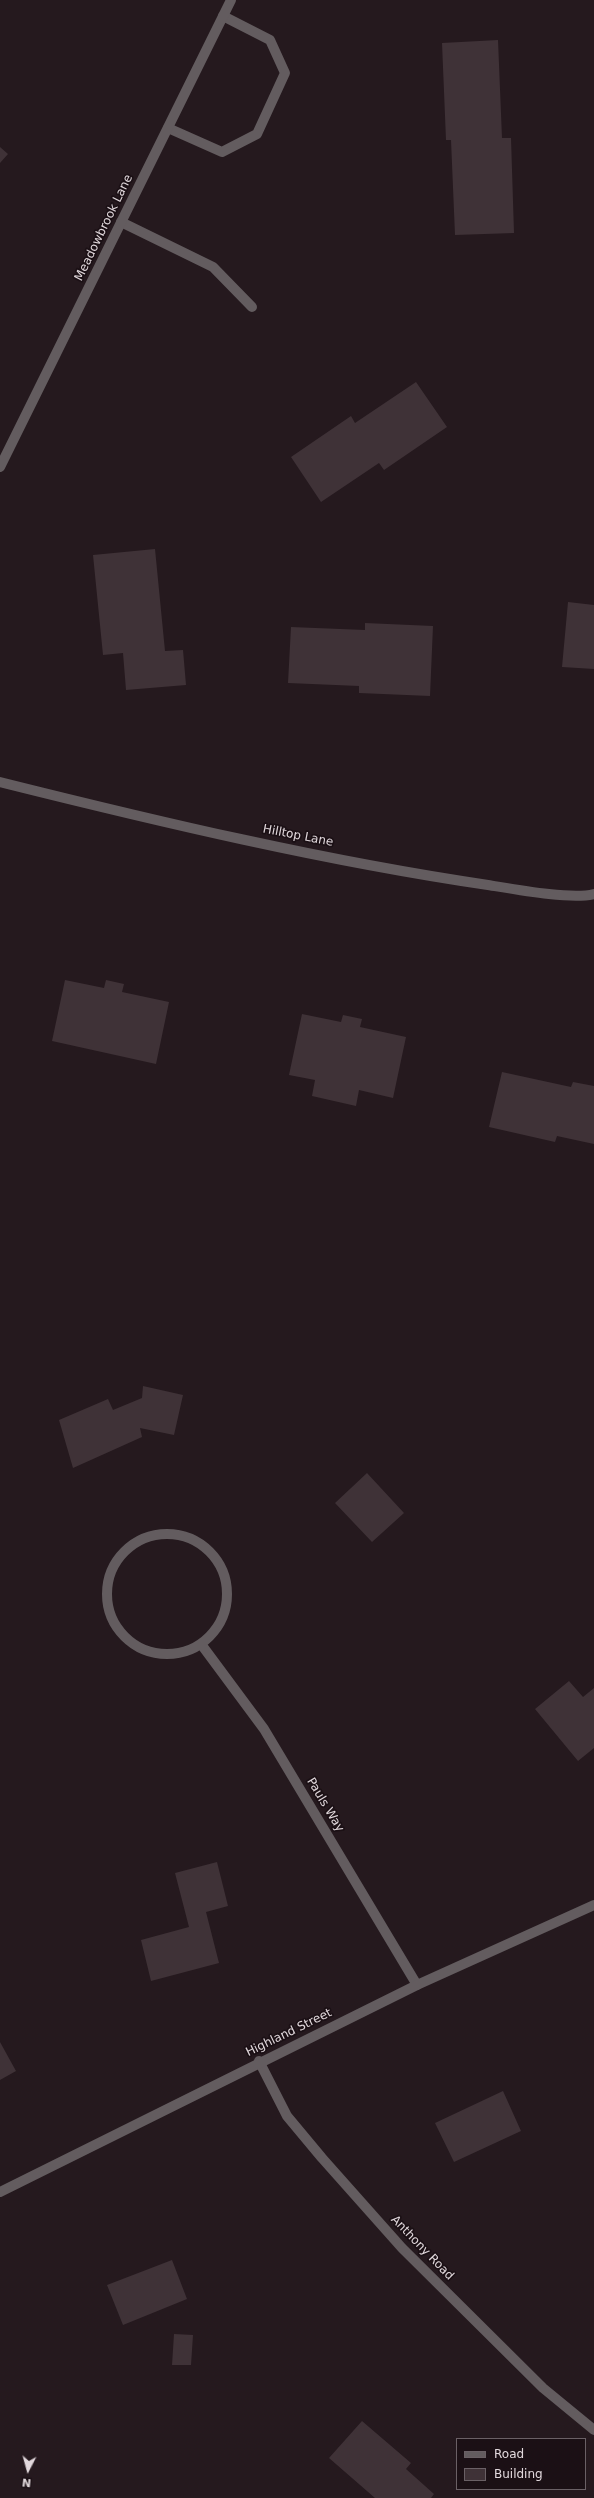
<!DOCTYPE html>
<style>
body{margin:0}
#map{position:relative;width:594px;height:2498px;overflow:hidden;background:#25191e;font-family:"DejaVu Sans",sans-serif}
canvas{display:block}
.legend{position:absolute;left:456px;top:2438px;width:130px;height:52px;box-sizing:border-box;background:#1b1015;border:1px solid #6a6065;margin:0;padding:5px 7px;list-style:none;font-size:12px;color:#e1d8dc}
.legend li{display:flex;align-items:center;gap:8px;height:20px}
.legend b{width:20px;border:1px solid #6a6065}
.north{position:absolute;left:8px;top:2450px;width:40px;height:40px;-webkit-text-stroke:3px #1b1015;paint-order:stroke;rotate:186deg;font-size:11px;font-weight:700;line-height:16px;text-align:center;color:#e1d8dc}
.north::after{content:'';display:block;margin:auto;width:14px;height:18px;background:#e1d8dc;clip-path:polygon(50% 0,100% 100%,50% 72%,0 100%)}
</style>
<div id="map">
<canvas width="594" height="2498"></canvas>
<ul class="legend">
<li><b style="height:5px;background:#635c5f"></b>Road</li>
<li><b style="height:11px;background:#3f3237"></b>Building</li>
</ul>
<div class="north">N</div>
</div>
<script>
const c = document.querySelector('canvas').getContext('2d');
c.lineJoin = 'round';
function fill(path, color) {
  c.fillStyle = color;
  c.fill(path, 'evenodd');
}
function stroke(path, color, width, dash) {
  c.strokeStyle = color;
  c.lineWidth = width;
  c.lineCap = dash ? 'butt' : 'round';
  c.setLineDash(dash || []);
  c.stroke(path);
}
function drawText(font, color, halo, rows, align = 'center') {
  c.font = font + ' "DejaVu Sans",sans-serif';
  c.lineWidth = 3.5;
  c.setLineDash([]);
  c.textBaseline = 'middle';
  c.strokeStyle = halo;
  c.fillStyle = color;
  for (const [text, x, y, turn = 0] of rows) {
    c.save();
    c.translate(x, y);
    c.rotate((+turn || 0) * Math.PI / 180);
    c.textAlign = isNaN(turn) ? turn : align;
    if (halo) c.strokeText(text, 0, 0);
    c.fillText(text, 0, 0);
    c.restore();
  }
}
fill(new Path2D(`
 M 498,40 L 502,138 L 511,138 L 514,233 L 455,235 L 451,140 L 446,140 L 442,43 Z
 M 0,147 L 8,154 L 0,163 Z
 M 416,382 L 447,427 L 384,470 L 379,463 L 321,502 L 291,457 L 351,416 L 355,423 Z
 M 155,549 L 165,651 L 183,650 L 186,685 L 126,690 L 123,653 L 103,655 L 93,555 Z
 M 568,602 L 594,605 L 594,669 L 562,667 Z
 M 365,623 L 433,626 L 430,696 L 359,693 L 359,686 L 288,683 L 291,627 L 365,630 Z
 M 65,980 L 104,988 L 106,980 L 124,984 L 122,992 L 169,1002 L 156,1064 L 52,1041 Z
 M 302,1014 L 341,1022 L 343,1015 L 362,1019 L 360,1027 L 406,1037 L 393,1098 L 359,1090 L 356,1106 L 312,1096 L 315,1080 L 289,1075 Z
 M 502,1072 L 571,1087 L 573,1082 L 594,1086 L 594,1144 L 557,1136 L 555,1142 L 489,1127 Z
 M 143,1386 L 183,1395 L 174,1435 L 140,1428 L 142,1437 L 73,1468 L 59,1420 L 108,1399 L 113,1410 L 142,1398 Z
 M 367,1473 L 404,1513 L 372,1542 L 335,1503 Z
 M 569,1681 L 583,1697 L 594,1688 L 594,1748 L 578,1761 L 535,1709 Z
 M 217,1862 L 228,1906 L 206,1912 L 219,1963 L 151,1981 L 141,1940 L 189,1927 L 175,1873 Z
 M 0,2042 L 16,2071 L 0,2080 Z
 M 503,2091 L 521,2131 L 454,2162 L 435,2123 Z
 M 172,2260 L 187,2299 L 123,2325 L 107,2285 Z
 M 174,2334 L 193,2335 L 191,2365 L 172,2365 Z
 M 362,2421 L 411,2463 L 406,2469 L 434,2494 L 431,2498 L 375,2498 L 329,2458 Z`), '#3f3237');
stroke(new Path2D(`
 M 168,128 L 222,152 L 257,134 L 285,73 L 270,40 L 223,16
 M 121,222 L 213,267 L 252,307`), '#635c5f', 10);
stroke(new Path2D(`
 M 0,467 L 231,0
 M 0,782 C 160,822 325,861 488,885 C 513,889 571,900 594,894
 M107 1594a60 60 0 1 1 120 0a60 60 0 1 1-120 0Z
 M 201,1644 L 264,1729 L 417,1985
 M 259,2061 L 287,2116 L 322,2158 L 402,2248 L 543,2388 L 594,2430`), '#635c5f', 10);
stroke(new Path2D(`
 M 0,2192 L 417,1985 L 594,1905`), '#635c5f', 10);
drawText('12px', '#e1d8dc', '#1b1015', [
 ["Meadowbrook Lane",104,228,-64],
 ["Hilltop Lane",298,836,11],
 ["Pauls Way",325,1805,59],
 ["Highland Street",289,2033,-26],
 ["Anthony Road",422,2248,46]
]);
</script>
